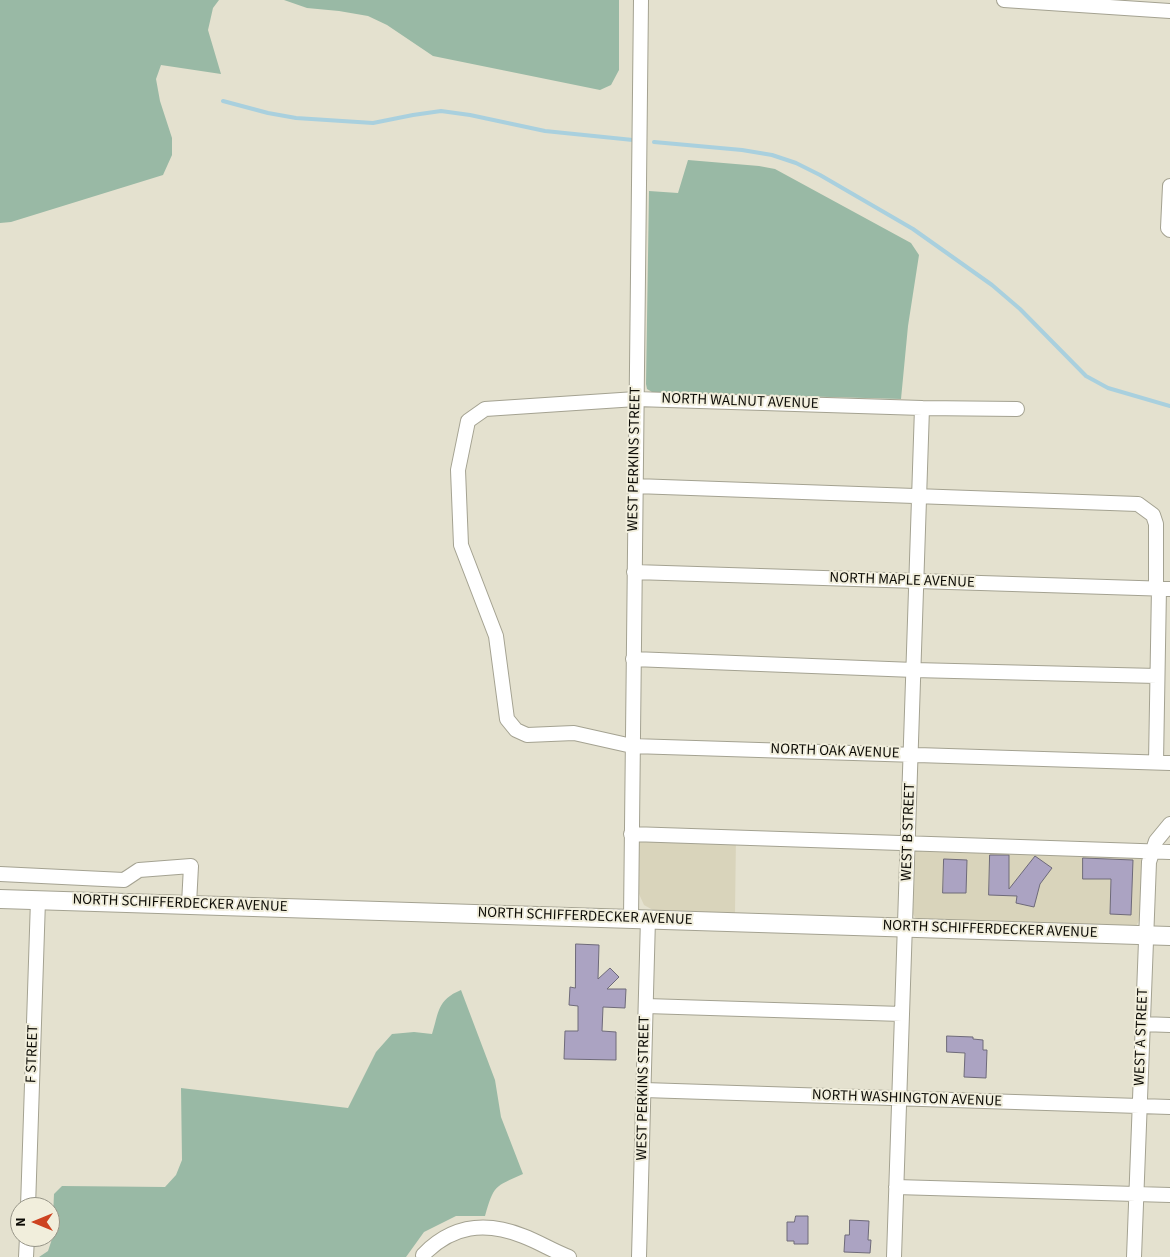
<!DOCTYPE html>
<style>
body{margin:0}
#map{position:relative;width:1170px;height:1257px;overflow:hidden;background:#e4e1cf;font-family:"Source Sans 3",sans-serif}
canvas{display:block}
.north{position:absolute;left:10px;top:1197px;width:50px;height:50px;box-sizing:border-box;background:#f1eedc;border:1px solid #969487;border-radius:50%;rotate:270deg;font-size:14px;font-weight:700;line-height:20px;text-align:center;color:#0e0d07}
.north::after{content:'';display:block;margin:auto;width:18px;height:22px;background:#cd4321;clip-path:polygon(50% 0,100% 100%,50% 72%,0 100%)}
</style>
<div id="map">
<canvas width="1170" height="1257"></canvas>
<div class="north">N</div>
</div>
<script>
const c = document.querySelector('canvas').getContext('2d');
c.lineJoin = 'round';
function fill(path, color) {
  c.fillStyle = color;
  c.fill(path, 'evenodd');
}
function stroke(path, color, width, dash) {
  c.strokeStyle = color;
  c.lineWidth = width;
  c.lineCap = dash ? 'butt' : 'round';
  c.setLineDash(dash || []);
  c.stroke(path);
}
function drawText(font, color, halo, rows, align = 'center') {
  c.font = font + ' "Source Sans 3",sans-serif';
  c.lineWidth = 4;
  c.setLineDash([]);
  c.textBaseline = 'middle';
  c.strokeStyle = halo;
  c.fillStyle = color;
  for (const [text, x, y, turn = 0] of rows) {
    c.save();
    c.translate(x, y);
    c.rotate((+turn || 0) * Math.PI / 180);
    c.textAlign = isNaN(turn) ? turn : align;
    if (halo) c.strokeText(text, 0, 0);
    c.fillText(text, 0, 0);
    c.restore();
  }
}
fill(new Path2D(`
 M 638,832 L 736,835 L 735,913 L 653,910 L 644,905 L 639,894 L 637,885 Z
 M 916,840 L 1146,846 L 1142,862 L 1140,919 L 1136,926 L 1130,927 L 919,920 L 916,919 L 913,914 Z`), '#d9d4bb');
fill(new Path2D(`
 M 0,0 L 219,0 L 213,8 L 208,30 L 221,74 L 161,65 L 156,79 L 160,101 L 172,138 L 172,155 L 163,175 L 11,222 L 0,223 Z
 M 284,0 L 619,0 L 619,70 L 611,85 L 600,90 L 433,56 L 387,25 L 368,16 L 339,11 L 307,8 Z
 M 688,160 L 759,166 L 775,169 L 911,243 L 919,255 L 908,326 L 901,399 L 652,392 L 647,389 L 646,384 L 649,191 L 678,193 Z
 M 461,990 L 495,1080 L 501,1117 L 523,1174 C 494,1187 494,1185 485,1216 L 456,1216 L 424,1232 L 406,1257 L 39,1257 L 48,1251 L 52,1239 L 54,1194 L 62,1186 L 165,1187 L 176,1175 L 182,1160 L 181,1088 L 348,1108 L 376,1052 L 392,1034 L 414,1032 L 432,1034 C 439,1012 437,1000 461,990 Z`), '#99b9a5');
stroke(new Path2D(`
 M 223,101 L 268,113 L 296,118 L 373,123 L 413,115 L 441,111 L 470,115 L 545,131 L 633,140
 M 654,142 L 742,150 L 772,155 L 796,163 L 820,175 L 913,229 L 992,285 L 1020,309 L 1086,376 L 1108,388 L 1170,406`), '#a9d0de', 4);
const building = new Path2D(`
 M 990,855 L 1009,855 L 1009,889 L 1035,856 L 1052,868 L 1040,884 L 1034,907 L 1016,903 L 1017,896 L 989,895 Z
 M 1083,858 L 1133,860 L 1131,915 L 1110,914 L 1111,879 L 1083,879 Z
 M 944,859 L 967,860 L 966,893 L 943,893 Z
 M 576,944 L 599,945 L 598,979 L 610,968 L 619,977 L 607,989 L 626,989 L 625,1008 L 603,1007 L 602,1031 L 616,1032 L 616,1060 L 564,1059 L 565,1031 L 578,1031 L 578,1006 L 569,1005 L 570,987 L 575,988 Z
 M 947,1036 L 973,1037 L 973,1039 L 983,1040 L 983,1050 L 987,1050 L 986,1078 L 964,1077 L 965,1053 L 947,1052 Z
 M 796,1216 L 808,1216 L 808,1244 L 794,1244 L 794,1241 L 787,1241 L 787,1222 L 794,1222 Z
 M 850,1220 L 869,1221 L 868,1240 L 871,1240 L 870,1253 L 844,1252 L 845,1235 L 849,1235 Z`);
fill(building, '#aba3c2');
stroke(building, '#6e6a79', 1);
const minor = new Path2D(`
 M 1004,0 L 1170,11
 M 1170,186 L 1168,228 L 1170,230
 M 1017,409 L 922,408 L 636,399 L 485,409 L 468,421 L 458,470 L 461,545 L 496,636 L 507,719 L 516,730 L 527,735 L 574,733 L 632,746 L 1170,763
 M 635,486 L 1138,504 L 1153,515 L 1156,524 L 1156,588
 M 634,572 L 1170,589
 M 633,659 L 914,670 L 1157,676
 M 1156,762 L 1159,588
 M 631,834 L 1170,852
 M 0,874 L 124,880 L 139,870 L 191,866 L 189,904
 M 631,918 L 641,0
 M 646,1006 L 902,1014
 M 1142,1024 L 1170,1025
 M 644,1090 L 1170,1107
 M 896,1187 L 1170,1195
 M 28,1207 L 38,900
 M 423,1255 C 452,1225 485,1221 523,1236 C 539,1242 553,1251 569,1257
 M 26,1257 L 27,1237
 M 639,1257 L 648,918
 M 894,1257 L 922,408
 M 1134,1257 L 1149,862 L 1156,841 L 1170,824`);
const major = new Path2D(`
 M 0,899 L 1170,936`);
stroke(minor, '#a4a291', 16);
stroke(major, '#a4a291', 20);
stroke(minor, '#fff', 14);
stroke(major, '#fff', 18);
drawText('15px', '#0e0d07', '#f1eedc', [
 ["NORTH WALNUT AVENUE",740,402,2],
 ["WEST PERKINS STREET",635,459,-89],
 ["NORTH MAPLE AVENUE",902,581,2],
 ["NORTH OAK AVENUE",835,752,2],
 ["WEST B STREET",909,832,-88],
 ["NORTH SCHIFFERDECKER AVENUE",180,904,2],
 ["NORTH SCHIFFERDECKER AVENUE",585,917,2],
 ["NORTH SCHIFFERDECKER AVENUE",990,930,2],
 ["WEST A STREET",1142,1037,-88],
 ["F STREET",33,1054,-88],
 ["WEST PERKINS STREET",644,1088,-89],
 ["NORTH WASHINGTON AVENUE",907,1099,2]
]);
</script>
